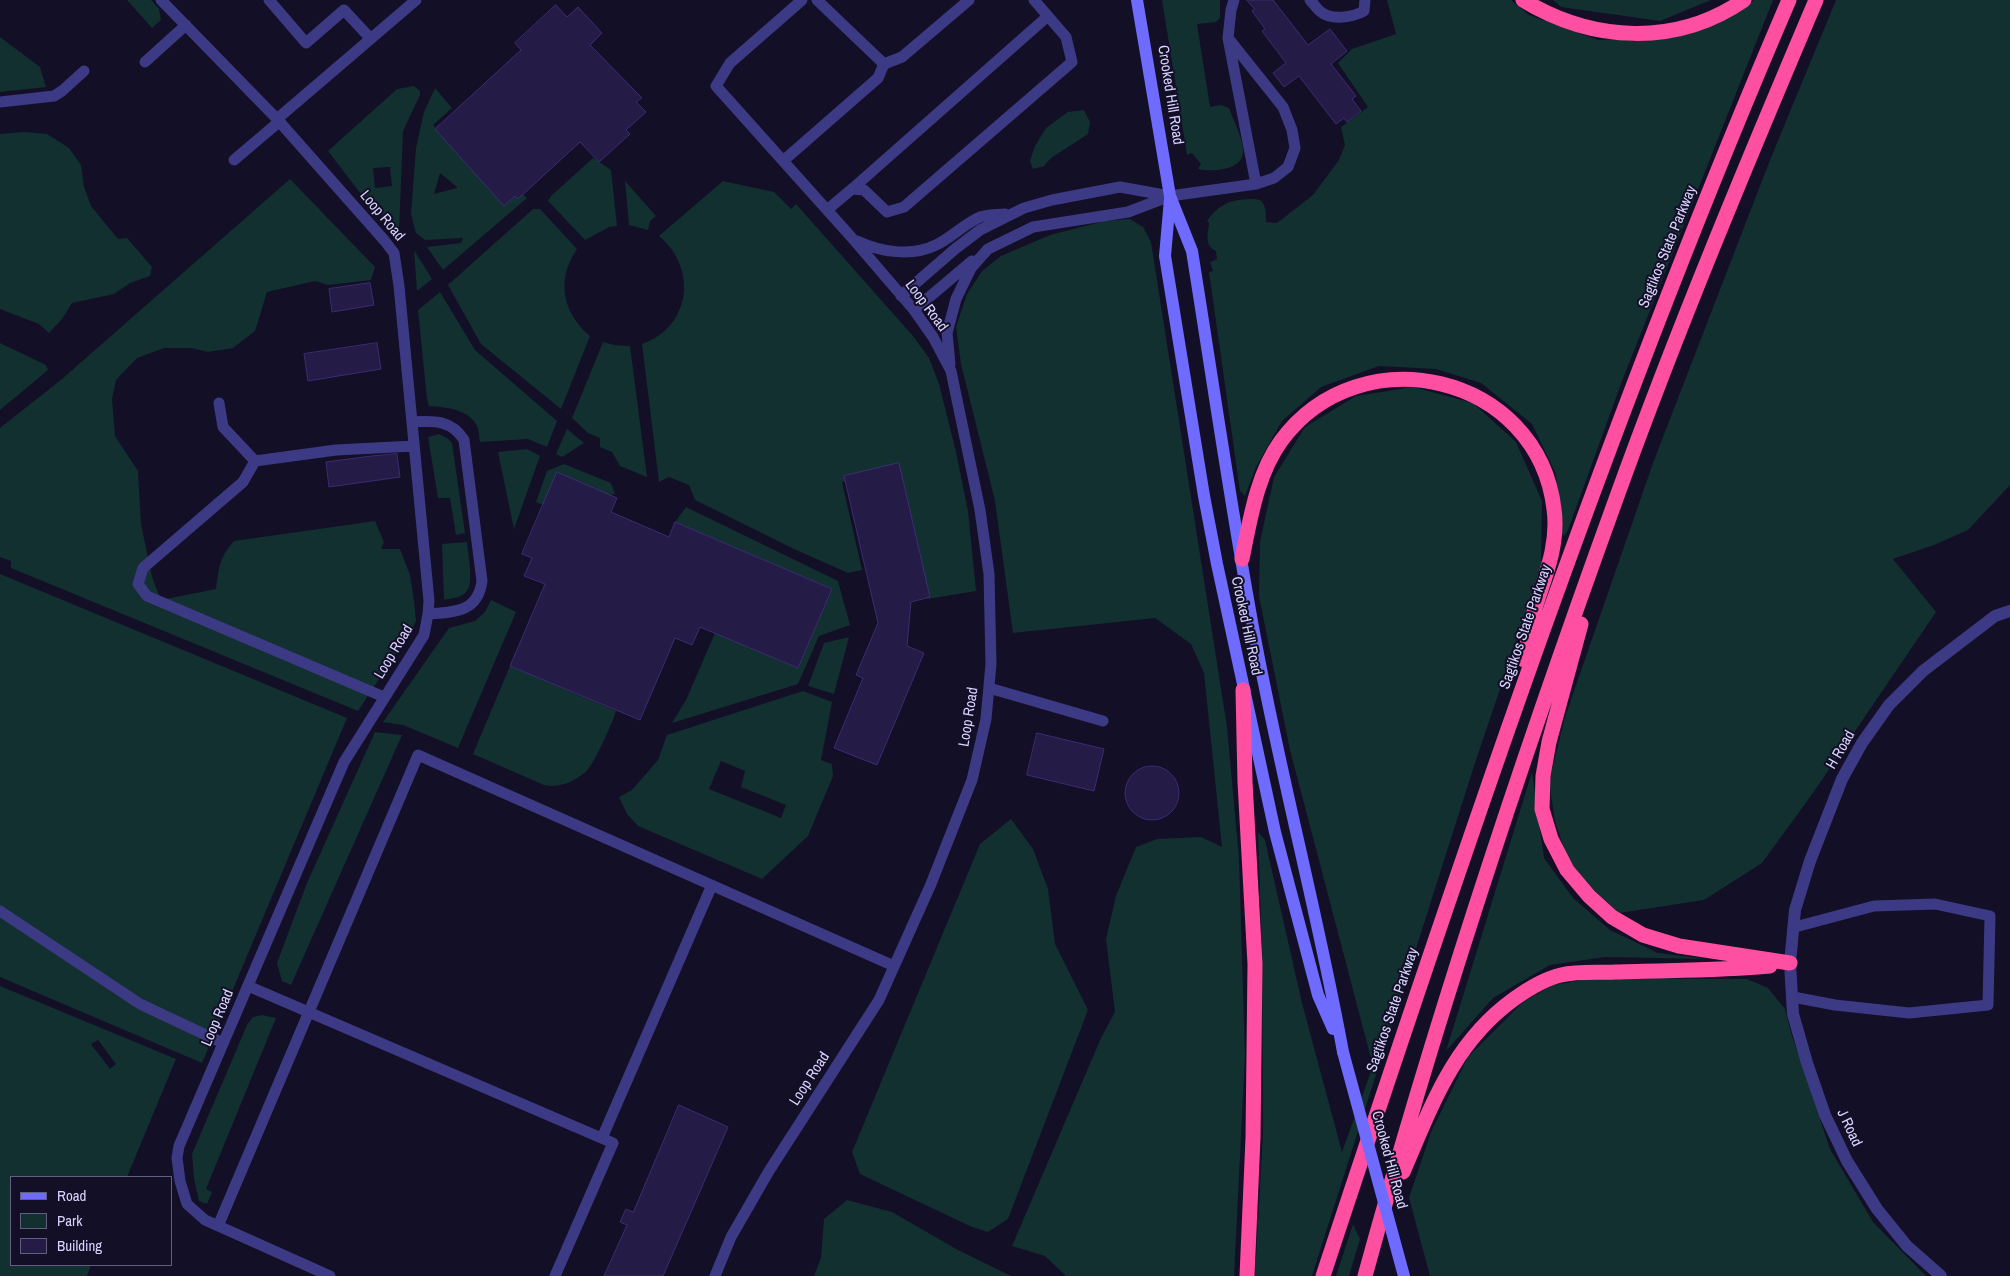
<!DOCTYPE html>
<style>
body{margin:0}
#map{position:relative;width:2010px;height:1276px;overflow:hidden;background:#130f26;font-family:"Archivo Narrow",sans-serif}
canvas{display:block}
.legend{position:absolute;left:10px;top:1176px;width:162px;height:90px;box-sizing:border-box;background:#130f26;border:1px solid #625e7d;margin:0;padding:6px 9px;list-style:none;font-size:15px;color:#d9d4ff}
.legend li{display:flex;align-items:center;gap:10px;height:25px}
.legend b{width:25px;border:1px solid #625e7d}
</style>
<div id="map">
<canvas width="2010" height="1276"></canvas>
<ul class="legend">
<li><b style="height:6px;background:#6f6bff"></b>Road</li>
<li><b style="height:14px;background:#12302f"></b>Park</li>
<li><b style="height:14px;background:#241b47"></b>Building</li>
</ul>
</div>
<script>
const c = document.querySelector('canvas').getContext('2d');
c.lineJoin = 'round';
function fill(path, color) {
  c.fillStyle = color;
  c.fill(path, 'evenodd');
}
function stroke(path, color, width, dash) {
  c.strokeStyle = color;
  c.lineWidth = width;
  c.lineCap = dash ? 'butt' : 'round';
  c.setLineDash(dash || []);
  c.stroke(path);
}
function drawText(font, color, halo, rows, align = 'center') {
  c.font = font + ' "Archivo Narrow",sans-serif';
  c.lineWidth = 4;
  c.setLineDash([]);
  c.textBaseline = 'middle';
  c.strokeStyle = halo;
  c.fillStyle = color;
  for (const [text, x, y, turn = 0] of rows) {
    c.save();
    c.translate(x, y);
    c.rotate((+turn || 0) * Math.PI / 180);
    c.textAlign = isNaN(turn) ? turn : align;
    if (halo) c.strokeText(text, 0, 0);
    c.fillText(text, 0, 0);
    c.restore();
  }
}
fill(new Path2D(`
 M 127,0 L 151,0 L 159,9 L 161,20 L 152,28 Z
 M 1162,0 L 1220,0 L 1220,18 L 1216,22 L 1197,24 L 1210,107 L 1221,105 L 1229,108 C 1233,119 1243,139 1243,150 C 1244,171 1212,172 1198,169 L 1201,164 L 1192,153 L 1187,155 Z
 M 1387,0 L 1511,0 L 1529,15 L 1598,40 L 1678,36 L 1738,12 L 1754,0 L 1773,0 L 1622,381 L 1568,530 L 1564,536 L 1561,532 L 1556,474 L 1532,424 L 1481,383 L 1436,369 L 1379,366 L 1321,387 L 1282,421 L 1256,467 L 1245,496 L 1240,491 L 1209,272 L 1213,271 L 1210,262 L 1217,259 L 1216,251 C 1204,246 1208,234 1209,223 L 1207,221 C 1220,203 1230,200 1251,199 C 1255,199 1260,199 1262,202 C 1266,206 1266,216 1266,222 L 1277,223 L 1313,195 L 1339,160 L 1345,145 L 1341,127 L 1368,107 L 1338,63 L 1352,49 L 1396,34 Z
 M 1553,0 L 1711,0 L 1660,21 L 1561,7 Z
 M 1836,0 L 2010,0 L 2010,485 L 1968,530 L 1934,545 L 1893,559 L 1936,612 L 1813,793 L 1762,863 L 1704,900 L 1619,913 L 1591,887 L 1567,858 L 1555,821 L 1549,782 L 1565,717 L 1653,463 L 1770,160 Z
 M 0,37 L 40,67 L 46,87 L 0,92 Z
 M 414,86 L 420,91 L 420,95 L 403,131 L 399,232 L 364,198 L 328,151 L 397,89 ZM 390,167 L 392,186 L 375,188 L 373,168 Z
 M 435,88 L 452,108 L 433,125 L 504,204 L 520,192 L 527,198 L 443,270 L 427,247 L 461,243 L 463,238 L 425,240 L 416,233 L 411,214 L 416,148 L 424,112 ZM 440,173 L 457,187 L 457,188 L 434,194 Z
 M 1084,110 L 1090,122 L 1088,134 L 1051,158 L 1044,166 L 1033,169 L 1030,161 L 1035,146 L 1046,128 L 1068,112 Z
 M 24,132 L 47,134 L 69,148 L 81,165 L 84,187 L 91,206 L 118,239 L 127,238 L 152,267 L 150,276 L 130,283 L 114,294 L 72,303 L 62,319 L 49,333 L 39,324 L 0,309 L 0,134 Z
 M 593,158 L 611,170 L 617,226 L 609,227 L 585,240 L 548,201 L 551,196 Z
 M 290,179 L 375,267 L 371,280 L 328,285 L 315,281 L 267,292 L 255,331 L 233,348 L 208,352 L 192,348 L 164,348 L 137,358 L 116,380 L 112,399 L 115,436 L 138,471 L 141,524 L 152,577 L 161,600 L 216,589 C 219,567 219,558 234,541 L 375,521 L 384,542 L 381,549 L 400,549 L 410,575 L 414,601 L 416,621 L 411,631 L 358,711 L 11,568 L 11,561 L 0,557 L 0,428 L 62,379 Z
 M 625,181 L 656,216 L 650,221 L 648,230 L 629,225 Z
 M 723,181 L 774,192 L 791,209 L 796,204 L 913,336 L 929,358 L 939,384 L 956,452 L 968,511 L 976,591 L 927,599 L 896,468 L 842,482 L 862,570 L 848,573 L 792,548 L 695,500 L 689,485 L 669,477 L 659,482 L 642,344 C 691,327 698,268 659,236 Z
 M 533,209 L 540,209 L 577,249 C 556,280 562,312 590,336 L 561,409 L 481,344 L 448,285 Z
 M 1130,219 L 1143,227 L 1151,242 L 1227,727 L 1239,858 L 1245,1056 L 1234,1276 L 1066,1276 L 1045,1256 L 1012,1246 L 1101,1038 L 1115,1012 L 1106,939 L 1116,896 L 1136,847 L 1157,839 L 1201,837 L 1222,847 L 1204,673 L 1191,644 L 1155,618 L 1013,633 L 995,501 L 961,364 L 956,327 L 967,294 L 982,271 L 1001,256 L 1050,235 L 1105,221 Z
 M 414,250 L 432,279 L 417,291 Z
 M 440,292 L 475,350 L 557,421 L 547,447 L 528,439 L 480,442 C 479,437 479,430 477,426 C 469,409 445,407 429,406 L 427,399 L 418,310 Z
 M 603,342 L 614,345 L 630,346 L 647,477 L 620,466 L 612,452 L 600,447 L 600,438 L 588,433 L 572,418 Z
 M 0,343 L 46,365 L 48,370 L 0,410 Z
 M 1413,387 L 1473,403 L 1516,442 L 1542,501 L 1541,564 L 1522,624 L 1474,766 L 1312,1276 L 1255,1276 L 1263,1133 L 1262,950 L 1258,832 L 1265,840 L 1302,1003 L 1342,1152 L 1373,1066 L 1290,750 L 1259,596 L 1260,542 L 1274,477 L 1305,427 L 1356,396 Z
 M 567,429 L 584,443 L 562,457 L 556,454 Z
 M 439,434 L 447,438 L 452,443 L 465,533 L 456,535 L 450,498 L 438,498 L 428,437 Z
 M 527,449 L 540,456 L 514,529 L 498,452 Z
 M 564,464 L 611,483 L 615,494 L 543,505 L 536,502 L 547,471 Z
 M 686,507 L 838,581 L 850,625 L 819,636 L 798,684 L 672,723 L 686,700 L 715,633 L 798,668 L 832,589 L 675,522 Z
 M 467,542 C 468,553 474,582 467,591 C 462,598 452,598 444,600 L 442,544 Z
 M 0,574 L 347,718 L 202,1063 L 0,977 Z
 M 491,600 L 516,612 L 458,748 L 403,725 L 383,722 L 449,628 L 475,621 L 485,612 Z
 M 849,637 L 834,694 L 808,686 L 824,643 Z
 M 510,666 L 616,711 C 613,722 596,759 589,768 C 579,780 560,789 544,785 L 473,754 Z
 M 803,691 L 832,702 L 821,760 L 832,764 L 833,776 L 808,836 L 762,879 L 638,826 L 627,814 L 619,797 L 632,790 L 658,760 L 667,735 ZM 721,761 L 745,771 L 741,787 L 786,805 L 781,818 L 709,789 Z
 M 375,732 L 402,735 L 291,985 L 282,981 L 277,963 L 307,883 Z
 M 1532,772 L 1544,858 L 1573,898 L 1610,930 L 1658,953 L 1707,959 L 1605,957 L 1550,965 L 1493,998 L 1446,1051 Z
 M 1011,819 L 1033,849 L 1048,889 L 1055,944 L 1088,1010 L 1008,1219 L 988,1232 L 972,1227 L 860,1174 L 852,1152 L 980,844 Z
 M 1596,978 L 1747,979 L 1768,988 L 1785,1009 L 1792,1036 L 1830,1149 L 1873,1222 L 1926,1276 L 1430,1276 L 1409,1198 L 1431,1132 L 1468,1057 L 1523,1002 L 1553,985 Z
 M 0,986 L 176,1059 L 127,1177 L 11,1177 L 11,1265 L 91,1265 L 87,1276 L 0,1276 ZM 98,1040 L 116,1064 L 110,1069 L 91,1044 Z
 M 262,1015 L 276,1018 L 206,1189 L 212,1192 L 207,1204 L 199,1201 L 194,1179 L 192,1154 L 247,1025 L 253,1017 Z
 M 847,1200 L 892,1212 L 958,1250 L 1011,1276 L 814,1276 L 821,1258 L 824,1219 Z
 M 1353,1224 L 1360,1239 L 1349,1276 L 1336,1276 Z`), '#12302f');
const building = new Path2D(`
 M 1247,0 L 1273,0 L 1308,45 L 1330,29 L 1347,51 L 1331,64 L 1356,96 L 1352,99 L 1361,111 L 1347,122 L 1344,118 L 1336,124 L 1299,76 L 1284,87 L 1273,73 L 1286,63 L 1262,31 L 1265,29 L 1252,11 L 1254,9 Z
 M 556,5 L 567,17 L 578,7 L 602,33 L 590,45 L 642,98 L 636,102 L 646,112 L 626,130 L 630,134 L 599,162 L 580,142 L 518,199 L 515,196 L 504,206 L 435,129 L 521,50 L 515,43 Z
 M 370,283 L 374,305 L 332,312 L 329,289 Z
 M 377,343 L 381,369 L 308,381 L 304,354 Z
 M 397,454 L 400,477 L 329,487 L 326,462 L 372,456 Z
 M 899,463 L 930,597 L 911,602 L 907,646 L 924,653 L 877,765 L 834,748 L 863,678 L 856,675 L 878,623 L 844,476 Z
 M 557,472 L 617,498 L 611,512 L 669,537 L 675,522 L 832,589 L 798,668 L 700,627 L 692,645 L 675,638 L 640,720 L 510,666 L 545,584 L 524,576 L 532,558 L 522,554 Z
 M 1037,733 L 1104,749 L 1094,791 L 1027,775 Z
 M1125 793a27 27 0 1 1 54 0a27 27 0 1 1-54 0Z
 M 679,1105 L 728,1127 L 663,1276 L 604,1276 L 627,1225 L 620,1222 L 626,1209 L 633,1212 Z`);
fill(building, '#241b47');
stroke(building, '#3b2d73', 1);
stroke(new Path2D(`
 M 161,0 L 277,119 L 384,240 L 394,253 L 399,286 L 429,601 L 428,614 L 424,635 L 344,762 L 179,1146 L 177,1158 L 180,1181 L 187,1204 L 205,1220 L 330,1276
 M 269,0 L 306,43 L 344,10 L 371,39
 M 1234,0 L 1231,10 L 1228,38 L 1256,184
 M 1310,0 C 1314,4 1317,9 1321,12 C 1332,21 1353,17 1364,11 L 1365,0
 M 145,62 L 186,25
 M 884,64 L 902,57 L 969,0
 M 0,102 L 54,96 L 62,91 L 84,71
 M 277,119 L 416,0
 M 234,160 L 280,121
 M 783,161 L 878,78 L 884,64 L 817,0
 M 852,189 L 1048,16
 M 827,210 L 852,189 L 864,190 L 887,212 L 904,207 L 1072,62 L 1066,37 L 1034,0
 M 857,241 C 880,252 912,257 936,245 C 951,238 963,225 978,218 C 985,214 996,215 1005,214
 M 901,296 L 955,249 L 980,230 L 1024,208 L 1052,200 L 1120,187 L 1170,196
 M 914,310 L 972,261
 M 950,364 L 947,333 L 956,299 L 971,268 L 988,249 L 1033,227 L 1128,212 L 1170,196 L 1256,184 L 1274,178 L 1288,167 L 1295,148 L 1292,130 L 1283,107 L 1228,38
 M 219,403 L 223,427 L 255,461 L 336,450 L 414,446
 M 412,422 C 433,421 451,419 464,440 L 482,581 C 478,612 455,612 428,614
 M 255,461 L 243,482 L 143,568 L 138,584 L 147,596 L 384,697
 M 989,688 L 1103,721
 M 0,911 L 140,1004 L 223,1043
 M 248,986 L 613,1143 L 555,1276
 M 1793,997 L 1835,1005 L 1909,1013 L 1988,1005 L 1990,916 L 1935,904 L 1874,906 L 1795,927
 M 602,1138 L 712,885
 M 218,1226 L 418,755 L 894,966
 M 715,1276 L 731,1237 L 769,1171 L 879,1000 L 931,884 L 972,780 L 986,719 L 991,664 L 989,574 L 980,510 L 951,371 L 933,337 L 914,310 L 853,239 L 716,86 L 730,63 L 802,0`), '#3d3a85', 11);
stroke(new Path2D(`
 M 1941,1276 L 1907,1246 L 1877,1209 L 1847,1161 L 1825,1115 L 1807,1063 L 1793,1014 L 1790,963 L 1795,910 L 1810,861 L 1842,779 L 1862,743 L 1889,705 L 1923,671 L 1995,616 L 2010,611`), '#3d3a85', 12);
stroke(new Path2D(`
 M 1137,0 L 1170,196 L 1192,251 C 1212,376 1230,502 1253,627 C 1279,770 1317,910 1343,1052
 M 1170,199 L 1165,256 L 1204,496 L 1217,564 L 1275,832 L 1318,995 L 1333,1029`), '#6f6bff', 12);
stroke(new Path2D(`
 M 1523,0 C 1592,42 1676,47 1744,0
 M 1242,559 C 1250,520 1257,474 1281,441 C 1360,333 1538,374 1554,509 C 1559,544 1545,576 1535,608 C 1530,625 1528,643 1524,660
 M 1581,624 L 1549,742 L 1543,776 L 1542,809 L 1551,839 L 1567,870 L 1589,896 L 1612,917 L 1643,935 L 1679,946 L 1790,963
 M 1243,690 L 1245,782 L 1255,964 L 1253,1138 L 1247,1276
 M 1403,1172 C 1432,1105 1453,1043 1514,999 C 1528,989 1544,979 1561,975 C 1578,971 1598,973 1615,972 C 1667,970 1718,971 1770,966
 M 1323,1276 C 1465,846 1610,416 1789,0
 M 1365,1276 C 1437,1013 1523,755 1616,499 C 1677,330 1746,165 1816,0`), '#ff4fa3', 15);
stroke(new Path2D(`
 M 1343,1052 L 1404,1276`), '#6f6bff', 12);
drawText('15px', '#d9d4ff', '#130f26', [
 ["Crooked Hill Road",1170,95,81],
 ["Loop Road",382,216,50],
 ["Sagtikos State Parkway",1668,247,-68],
 ["Loop Road",926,306,53],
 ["Crooked Hill Road",1246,626,78],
 ["Sagtikos State Parkway",1526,627,-71],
 ["Loop Road",394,652,-59],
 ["Loop Road",969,717,-81],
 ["H Road",1841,750,-60],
 ["Sagtikos State Parkway",1393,1010,-71],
 ["Loop Road",218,1018,-67],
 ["Loop Road",810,1079,-57],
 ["J Road",1849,1128,65],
 ["Crooked Hill Road",1389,1160,75]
]);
</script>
